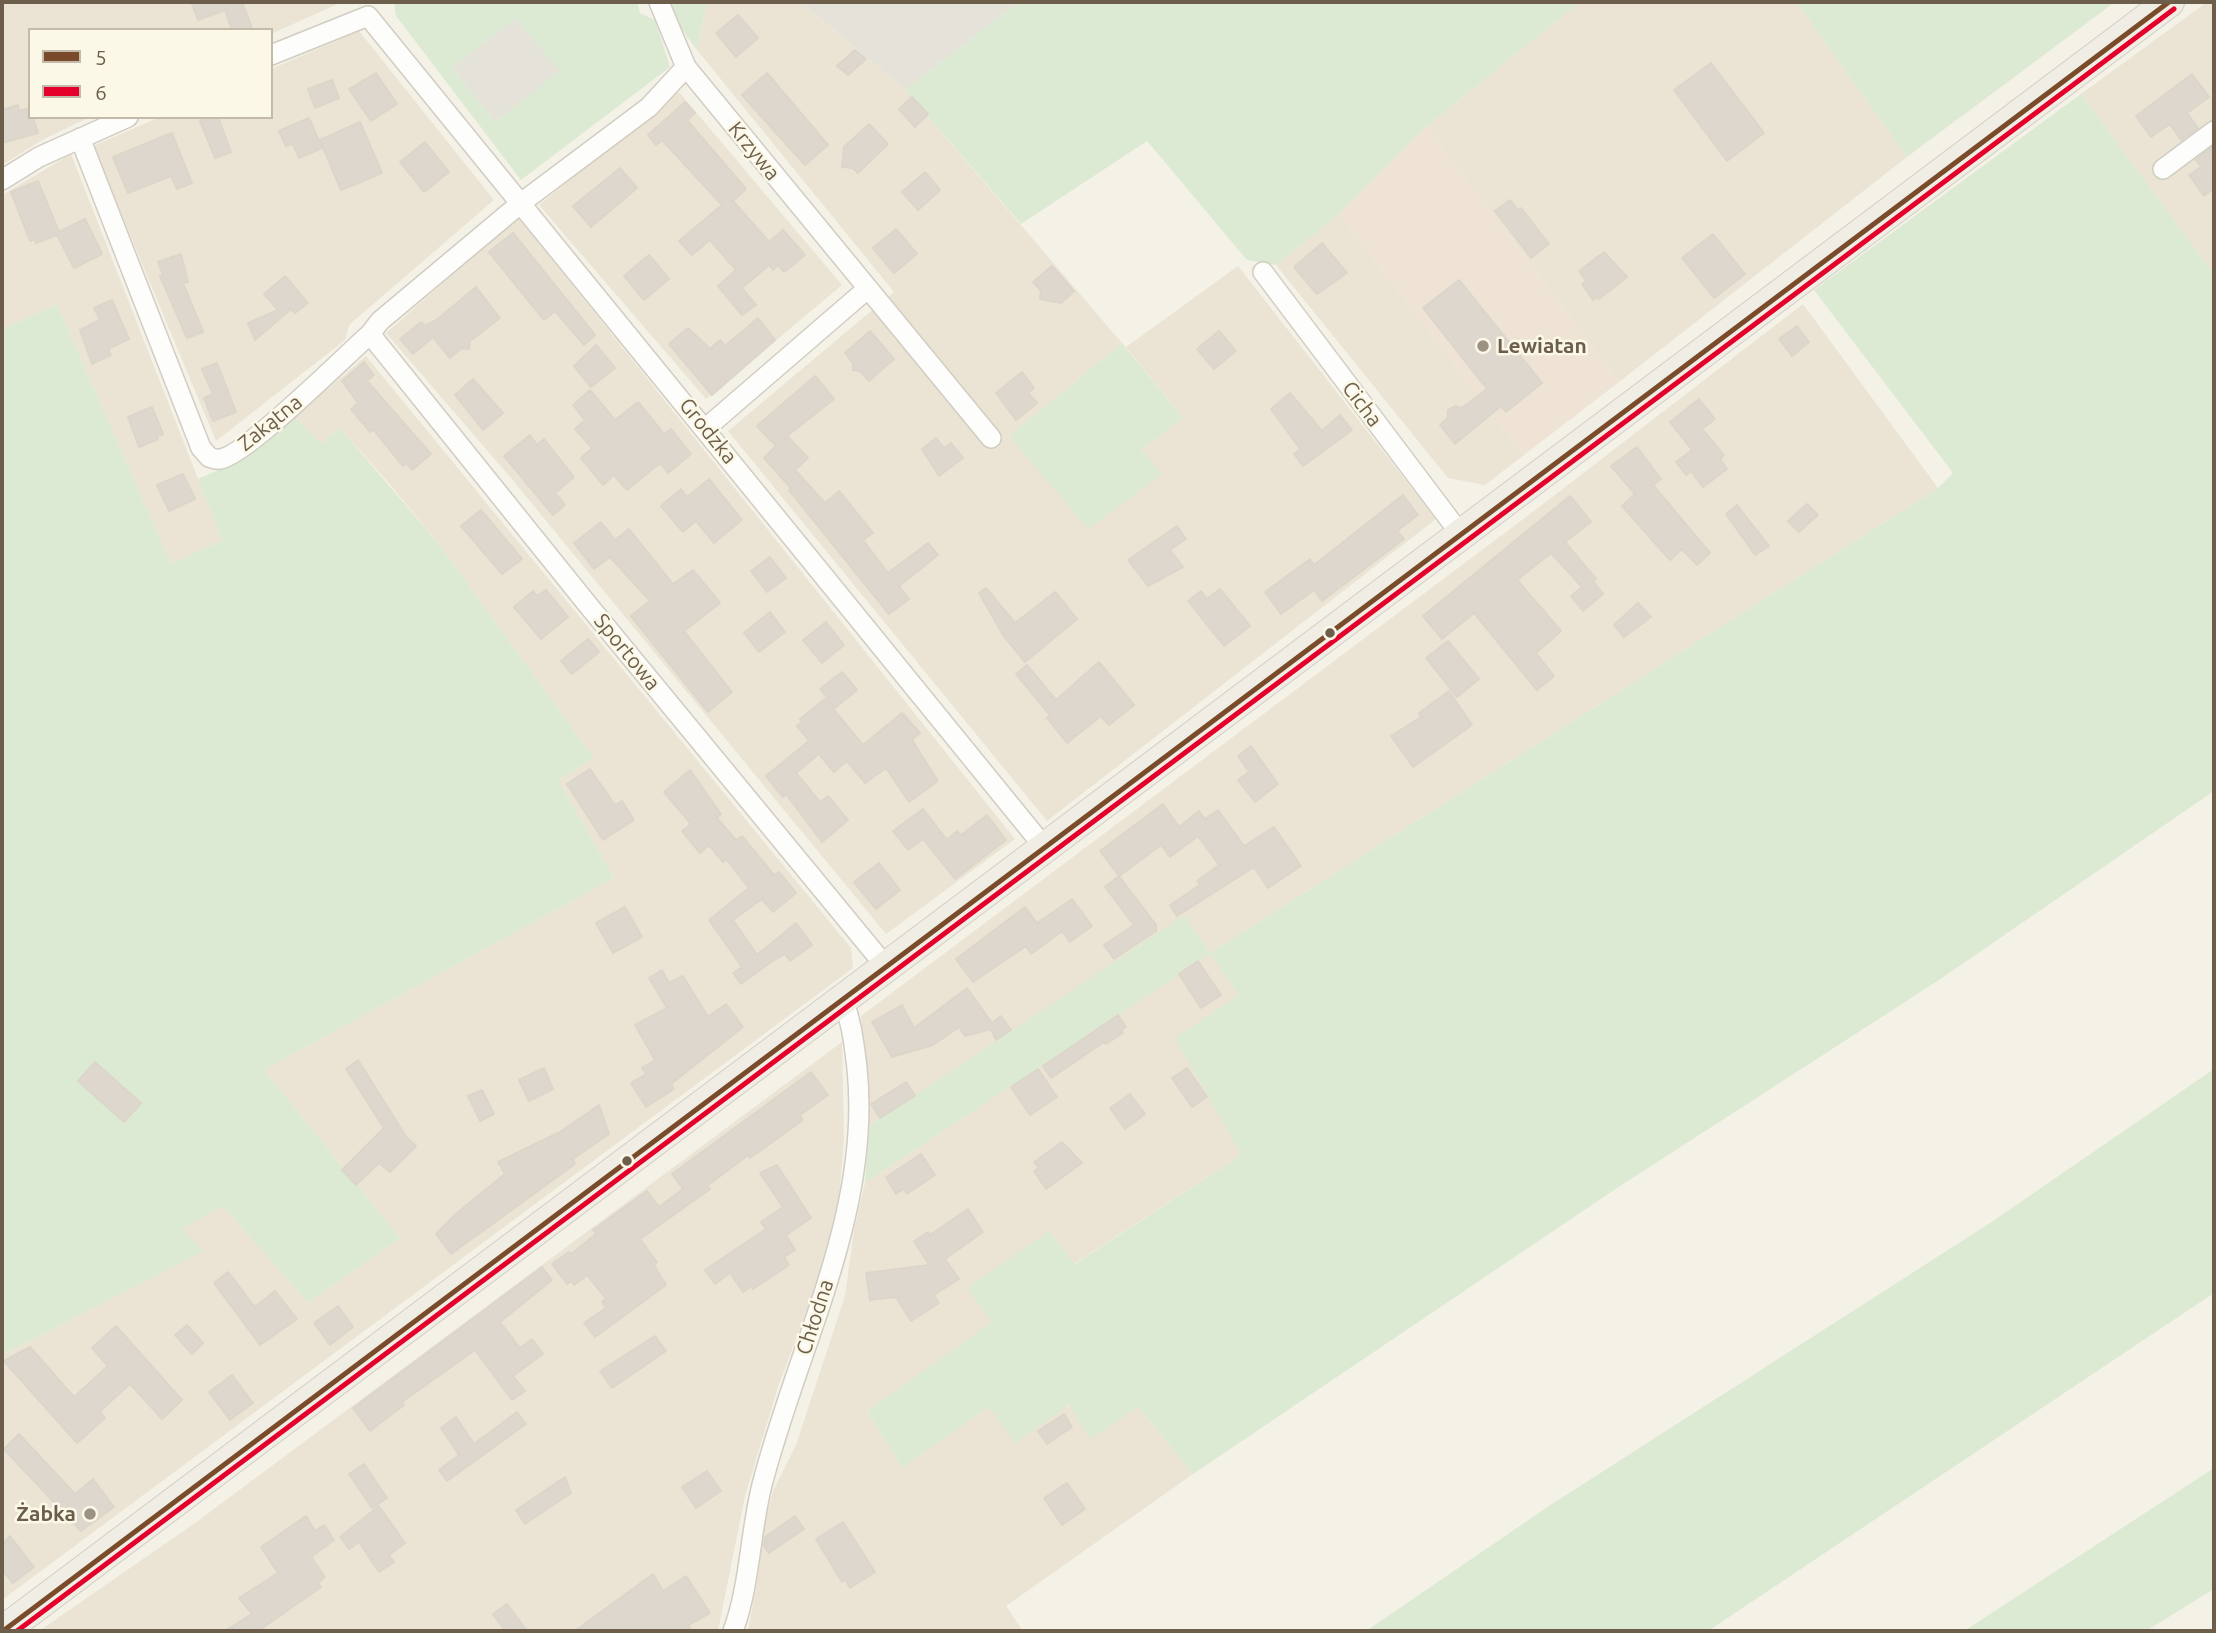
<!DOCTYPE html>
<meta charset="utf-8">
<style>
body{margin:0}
#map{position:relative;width:2216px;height:1633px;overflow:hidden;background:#f4f1e7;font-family:Ubuntu,sans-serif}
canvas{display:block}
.frame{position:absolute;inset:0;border:4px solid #6d5e4c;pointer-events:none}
.legend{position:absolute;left:28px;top:28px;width:245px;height:91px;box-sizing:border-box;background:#fcf8e8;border:2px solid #c3baaa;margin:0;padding:9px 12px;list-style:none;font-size:21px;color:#6d5e4c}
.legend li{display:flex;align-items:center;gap:14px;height:35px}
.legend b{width:35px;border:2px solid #c3baaa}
</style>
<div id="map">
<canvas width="2216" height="1633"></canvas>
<div class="frame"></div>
<ul class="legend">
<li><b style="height:9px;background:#7a4b2a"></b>5</li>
<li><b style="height:9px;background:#e4002b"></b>6</li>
</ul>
</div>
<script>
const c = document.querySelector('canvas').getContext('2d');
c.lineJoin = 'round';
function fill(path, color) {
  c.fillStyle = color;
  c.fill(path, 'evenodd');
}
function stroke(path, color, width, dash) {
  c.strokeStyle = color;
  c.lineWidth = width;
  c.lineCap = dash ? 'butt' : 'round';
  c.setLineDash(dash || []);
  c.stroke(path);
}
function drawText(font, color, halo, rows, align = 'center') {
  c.font = font + ' Ubuntu,sans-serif';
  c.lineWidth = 5;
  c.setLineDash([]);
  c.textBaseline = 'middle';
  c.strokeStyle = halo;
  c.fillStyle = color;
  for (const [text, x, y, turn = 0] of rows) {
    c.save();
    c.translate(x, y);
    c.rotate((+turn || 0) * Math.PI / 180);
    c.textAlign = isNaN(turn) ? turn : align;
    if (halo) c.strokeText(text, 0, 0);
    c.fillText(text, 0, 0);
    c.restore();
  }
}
fill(new Path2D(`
 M 2,2 L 342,2 L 271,34 L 271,30 L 30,30 L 30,117 L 90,117 L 44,139 L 2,165 Z
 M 707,2 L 801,2 L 905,90 L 1122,343 L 1009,436 L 1161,474 L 1141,450 L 1183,418 L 1126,347 L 1238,266 L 1436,519 L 1047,821 L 728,431 L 894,292 L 697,50 Z
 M 1580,2 L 1796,2 L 1907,157 L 1619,382 L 1426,127 Z
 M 2207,2 L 2214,2 L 2214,274 L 2081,94 Z
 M 359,31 L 494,200 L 349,325 L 345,340 L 216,441 L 93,146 L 160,117 L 271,117 L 271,69 Z
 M 679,92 L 842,285 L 706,399 L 539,205 Z
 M 71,154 L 222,540 L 171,564 L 57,304 L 2,329 L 2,195 Z
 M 1339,214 L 1524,455 L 1485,485 L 1448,478 L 1276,265 Z
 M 518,217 L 1015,839 L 886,934 L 510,477 L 386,333 Z
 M 1803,304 L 1938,488 L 1210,953 L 1239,995 L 1211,1099 L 1241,1155 L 1074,1264 L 1049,1231 L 993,1322 L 867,1411 L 902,1468 L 990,1406 L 1138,1407 L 1193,1474 L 1006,1606 L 1023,1631 L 748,1631 L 757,1582 L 760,1541 L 773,1491 L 796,1445 L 845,1296 L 854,1230 L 865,1183 L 1210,953 L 1184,916 L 869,1126 L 861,1016 L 1534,511 Z
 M 366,356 L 851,948 L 853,968 L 2,1600 L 2,1355 L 203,1251 L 181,1229 L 223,1206 L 308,1303 L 400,1238 L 264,1070 L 614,878 L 558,780 L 594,758 L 438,543 L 387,481 L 340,428 L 321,443 L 295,417 Z
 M 842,1042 L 844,1139 L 838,1211 L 820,1275 L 778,1387 L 745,1496 L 718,1631 L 39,1631 L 195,1523 Z`), '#ebe4d4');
fill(new Path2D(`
 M 1426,127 L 1619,382 L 1524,455 L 1339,214 Z`), '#eee3d5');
fill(new Path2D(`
 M 801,2 L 1019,2 L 905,90 Z
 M 515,18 L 561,71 L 495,122 L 452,68 Z`), '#e5e2d9');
fill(new Path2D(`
 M 394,2 L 637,2 L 640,13 L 655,20 L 670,67 L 521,180 L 396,16 ZM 515,18 L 560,71 L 495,122 L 452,68 Z
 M 669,2 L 707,2 L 697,50 L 675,20 Z
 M 1019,2 L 1580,2 L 1426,127 L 1339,214 L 1276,265 L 1247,260 L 1147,141 L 1021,224 L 905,90 Z
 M 1796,2 L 2115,2 L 1907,157 Z
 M 2081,94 L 2214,274 L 2214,791 L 1939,980 L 1614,1190 L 1193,1474 L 1138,1407 L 1090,1439 L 1069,1405 L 1015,1443 L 989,1407 L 902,1468 L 867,1411 L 992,1322 L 967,1288 L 1049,1231 L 1075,1264 L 1241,1155 L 1175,1038 L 1239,995 L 1210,954 L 865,1183 L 869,1126 L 1184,915 L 1210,953 L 1938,488 L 1953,473 L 1814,290 Z
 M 57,304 L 171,564 L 222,540 L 198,479 L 243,459 L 295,417 L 321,443 L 340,428 L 438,543 L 594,758 L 558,780 L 614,878 L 264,1070 L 400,1238 L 308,1303 L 223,1206 L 182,1229 L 204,1251 L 2,1355 L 2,329 Z
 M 1122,343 L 1183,418 L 1141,450 L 1162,474 L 1088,529 L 1009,436 Z
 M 2214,1069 L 2214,1293 L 1708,1631 L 1366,1631 L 1552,1504 L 1990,1223 Z
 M 2214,1468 L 2214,1589 L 2146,1631 L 1964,1631 Z`), '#ddead3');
const building = new Path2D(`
 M 191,2 L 242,2 L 253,30 L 232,30 L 225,10 L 198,20 Z
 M 738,15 L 758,38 L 736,57 L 716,33 Z
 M 855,50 L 866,59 L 848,75 L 837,66 Z
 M 1711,63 L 1764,133 L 1727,161 L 1674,90 Z
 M 376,73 L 397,104 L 371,121 L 349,89 Z
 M 767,73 L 828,145 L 805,165 L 742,95 Z
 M 2192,74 L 2209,97 L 2187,113 L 2198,128 L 2181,140 L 2170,124 L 2151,137 L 2136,116 Z
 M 332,80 L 339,98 L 315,108 L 308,89 Z
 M 912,97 L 928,114 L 915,127 L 899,109 Z
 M 685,102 L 695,113 L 687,120 L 746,189 L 733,201 L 769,242 L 783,230 L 805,255 L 784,272 L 778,265 L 773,270 L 769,265 L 742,288 L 756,305 L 742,315 L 718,286 L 736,270 L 710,240 L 692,255 L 679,241 L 722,205 L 662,140 L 656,145 L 648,135 Z
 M 18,105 L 19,111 L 30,108 L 30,117 L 33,117 L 38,133 L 2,143 L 2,110 Z
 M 210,117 L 218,117 L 231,152 L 215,158 L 200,121 Z
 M 309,118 L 322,148 L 299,158 L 293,144 L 286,146 L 279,131 Z
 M 360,122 L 382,173 L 341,190 L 320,140 Z
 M 869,124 L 888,144 L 858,173 L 853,168 L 842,167 L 844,147 Z
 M 172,133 L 192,183 L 177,189 L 171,176 L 128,193 L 113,157 Z
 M 425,142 L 449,172 L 424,192 L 400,162 Z
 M 2212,147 L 2214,188 L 2204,196 L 2189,175 L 2201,167 L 2196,160 Z
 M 620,168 L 637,188 L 591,227 L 573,206 Z
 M 925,172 L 940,190 L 918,210 L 902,192 Z
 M 38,181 L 59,232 L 85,219 L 102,254 L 74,268 L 57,235 L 36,243 L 35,239 L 30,241 L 11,192 Z
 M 1510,200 L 1518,210 L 1521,208 L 1549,244 L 1531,258 L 1495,211 Z
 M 896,229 L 917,254 L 894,273 L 873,248 Z
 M 513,233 L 595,335 L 584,345 L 555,311 L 544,320 L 489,252 Z
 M 1713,234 L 1745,274 L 1714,298 L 1682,258 Z
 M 1322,243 L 1347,273 L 1317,294 L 1294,267 Z
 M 1604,252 L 1627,277 L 1599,299 L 1597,297 L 1593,300 L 1582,284 L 1586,281 L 1579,271 Z
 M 181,254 L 188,282 L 183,283 L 203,332 L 187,338 L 160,276 L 163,275 L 158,262 Z
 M 649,255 L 669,279 L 644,300 L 624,276 Z
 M 1052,266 L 1074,291 L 1061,303 L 1040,299 L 1041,291 L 1033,282 Z
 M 285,276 L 308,303 L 295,313 L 291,309 L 255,340 L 248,323 L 278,310 L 264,294 Z
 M 1459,280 L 1542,383 L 1506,412 L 1501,406 L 1455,444 L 1440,425 L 1448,418 L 1448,410 L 1455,406 L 1462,408 L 1487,389 L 1423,308 Z
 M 476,287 L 500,318 L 470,341 L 469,349 L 462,348 L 450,358 L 433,337 L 413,354 L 400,339 L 421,322 L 425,326 L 439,318 Z
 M 112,300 L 129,339 L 108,349 L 111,355 L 92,364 L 80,330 L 100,320 L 94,308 Z
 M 758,318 L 775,340 L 712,395 L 669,344 L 688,328 L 710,349 L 720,340 L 725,346 Z
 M 1797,326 L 1809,342 L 1792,356 L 1779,339 Z
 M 870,331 L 894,359 L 869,381 L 860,371 L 853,370 L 853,363 L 845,353 Z
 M 1219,331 L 1236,351 L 1214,369 L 1197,349 Z
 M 596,345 L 615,368 L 591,387 L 574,366 Z
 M 364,362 L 374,375 L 367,381 L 431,454 L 412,470 L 407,463 L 403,466 L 373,429 L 370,432 L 351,409 L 358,403 L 342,381 Z
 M 217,363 L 236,412 L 213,421 L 204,398 L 213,394 L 202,369 Z
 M 1022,372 L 1034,388 L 1028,393 L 1037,403 L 1016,420 L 996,393 Z
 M 815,376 L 834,399 L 787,436 L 808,458 L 795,470 L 825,503 L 839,491 L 873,533 L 863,540 L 888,573 L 928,543 L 938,555 L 899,586 L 909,599 L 889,614 L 789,490 L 791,488 L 764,458 L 776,446 L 757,426 Z
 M 473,379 L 503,413 L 483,430 L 455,395 Z
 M 590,390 L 615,420 L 638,402 L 664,434 L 671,429 L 691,454 L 668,473 L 660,463 L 627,490 L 614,475 L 603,485 L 581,458 L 592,448 L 575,429 L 585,420 L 573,405 Z
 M 1290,393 L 1322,431 L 1340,415 L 1352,430 L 1303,466 L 1294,454 L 1300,449 L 1271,409 Z
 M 1699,399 L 1715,419 L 1702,429 L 1724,455 L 1720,459 L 1727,469 L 1703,487 L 1691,471 L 1686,475 L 1676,462 L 1692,450 L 1670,422 Z
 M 152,407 L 163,434 L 157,436 L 158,439 L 139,447 L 128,417 Z
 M 530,435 L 537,445 L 544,439 L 574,477 L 555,493 L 565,505 L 553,515 L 504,456 Z
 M 936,438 L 944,448 L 951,443 L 963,458 L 939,476 L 922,449 Z
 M 1637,447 L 1661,479 L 1653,485 L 1710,553 L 1697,565 L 1682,549 L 1670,560 L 1622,506 L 1635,494 L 1611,466 Z
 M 183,474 L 195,499 L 169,511 L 157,485 Z
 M 709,479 L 742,520 L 714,543 L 696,521 L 683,532 L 661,506 L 681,489 L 687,497 Z
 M 1403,495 L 1418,515 L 1397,531 L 1404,539 L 1322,601 L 1314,590 L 1281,614 L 1265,592 L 1310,559 L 1314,565 Z
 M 1570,496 L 1591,522 L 1565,542 L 1596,579 L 1593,581 L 1603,594 L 1583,611 L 1571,596 L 1582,587 L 1551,553 L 1517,580 L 1561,631 L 1536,653 L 1554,676 L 1537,690 L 1474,613 L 1442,639 L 1423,616 Z
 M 1807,504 L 1818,515 L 1799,532 L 1788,521 Z
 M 1737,505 L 1769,546 L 1755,555 L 1726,514 Z
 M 481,510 L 522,559 L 502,574 L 461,526 Z
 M 601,522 L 615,540 L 629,529 L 673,584 L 693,570 L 720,603 L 684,631 L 732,692 L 708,712 L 631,616 L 650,601 L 610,557 L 594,569 L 574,543 Z
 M 1177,526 L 1186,539 L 1170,550 L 1183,567 L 1148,586 L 1128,560 Z
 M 770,557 L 786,578 L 767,592 L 751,571 Z
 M 986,588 L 1015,623 L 1055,592 L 1077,619 L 1025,662 L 1003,635 L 979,593 Z
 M 1220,589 L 1250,626 L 1224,646 L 1188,601 L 1201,591 L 1207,599 Z
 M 546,590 L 568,617 L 541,639 L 514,607 L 533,591 L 537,596 Z
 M 1638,603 L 1651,617 L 1624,637 L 1614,625 Z
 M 770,612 L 785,632 L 759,652 L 744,633 Z
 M 826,622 L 844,645 L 822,663 L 803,640 Z
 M 588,639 L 599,652 L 572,674 L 561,661 Z
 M 1448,641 L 1479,679 L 1457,697 L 1426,658 Z
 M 1099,662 L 1134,705 L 1109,725 L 1101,716 L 1067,743 L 1047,718 L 1050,715 L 1016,674 L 1027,665 L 1056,700 Z
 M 842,672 L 857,690 L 835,708 L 820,689 Z
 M 1449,691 L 1472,725 L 1413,767 L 1391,736 L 1421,717 L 1419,713 Z
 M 825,699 L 863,745 L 902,713 L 920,733 L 912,740 L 938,781 L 909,802 L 886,768 L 865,783 L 847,761 L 834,772 L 819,754 L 796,773 L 820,802 L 828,796 L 848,820 L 822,842 L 786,794 L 783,797 L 766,776 L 809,741 L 797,726 L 802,722 L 800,719 Z
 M 1251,746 L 1278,784 L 1255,802 L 1238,780 L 1249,772 L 1238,756 Z
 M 590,769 L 615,805 L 622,801 L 634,820 L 603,840 L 567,784 Z
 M 690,770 L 721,814 L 717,818 L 736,840 L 742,836 L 774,875 L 779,872 L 796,893 L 773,912 L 762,899 L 733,920 L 757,955 L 796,923 L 812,945 L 790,961 L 785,954 L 771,962 L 741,984 L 733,973 L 742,967 L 709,920 L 749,888 L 726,859 L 723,862 L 709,845 L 700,853 L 682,831 L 691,824 L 664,792 Z
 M 1163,804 L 1179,827 L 1199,811 L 1205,819 L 1218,810 L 1244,846 L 1274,827 L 1301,866 L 1268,888 L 1254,867 L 1177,916 L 1170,905 L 1200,885 L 1197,881 L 1219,865 L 1198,836 L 1170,857 L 1161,845 L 1119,876 L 1100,851 Z
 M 923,809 L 947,840 L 957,831 L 961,835 L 987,815 L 1006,840 L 955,879 L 923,839 L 908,850 L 893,831 Z
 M 879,863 L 900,890 L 876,909 L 854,882 Z
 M 1119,876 L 1156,925 L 1156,931 L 1114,959 L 1104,945 L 1134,925 L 1105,887 Z
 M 1072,899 L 1092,926 L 1070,942 L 1062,931 L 1031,954 L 1026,946 L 973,982 L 956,959 L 1025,907 L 1037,923 Z
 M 625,907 L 642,937 L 613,953 L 596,923 Z
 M 1198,961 L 1221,995 L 1201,1008 L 1179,974 Z
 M 662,970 L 669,983 L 683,976 L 708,1017 L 726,1004 L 743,1027 L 671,1084 L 674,1089 L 646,1107 L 631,1083 L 646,1074 L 642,1068 L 655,1060 L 635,1025 L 667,1008 L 649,978 Z
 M 967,988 L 992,1023 L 1001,1016 L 1011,1030 L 996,1040 L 991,1029 L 965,1036 L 959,1027 L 933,1045 L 892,1057 L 872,1022 L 902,1005 L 914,1028 Z
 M 1118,1015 L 1126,1027 L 1121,1030 L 1123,1033 L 1106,1044 L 1104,1042 L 1051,1078 L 1043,1066 Z
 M 358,1060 L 407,1138 L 416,1146 L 390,1172 L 379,1163 L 356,1185 L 342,1170 L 384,1128 L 346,1069 Z
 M 95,1062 L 141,1103 L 124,1122 L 78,1081 Z
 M 544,1068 L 553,1089 L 529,1101 L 519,1080 Z
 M 1187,1068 L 1207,1097 L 1192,1107 L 1172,1078 Z
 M 1038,1069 L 1057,1097 L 1030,1115 L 1011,1087 Z
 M 811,1072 L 828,1095 L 800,1115 L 803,1120 L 750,1158 L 748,1155 L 707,1186 L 710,1189 L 640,1239 L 657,1262 L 654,1265 L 666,1285 L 595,1337 L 584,1323 L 606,1308 L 602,1302 L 606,1299 L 587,1275 L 574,1285 L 571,1281 L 567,1284 L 552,1264 L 569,1252 L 571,1254 L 596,1234 L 593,1230 L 647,1191 L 659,1207 L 683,1189 L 672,1174 Z
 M 906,1082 L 915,1096 L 880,1118 L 871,1104 Z
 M 482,1090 L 494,1114 L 480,1121 L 468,1096 Z
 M 1130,1094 L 1145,1114 L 1125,1129 L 1110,1108 Z
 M 599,1105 L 609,1134 L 573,1159 L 575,1164 L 451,1254 L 436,1234 L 457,1213 L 505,1174 L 498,1162 L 560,1132 Z
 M 1062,1142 L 1082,1163 L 1046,1189 L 1034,1171 L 1039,1168 L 1034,1162 Z
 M 921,1154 L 935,1175 L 907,1194 L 904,1189 L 896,1194 L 886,1177 Z
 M 777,1165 L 811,1218 L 786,1235 L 795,1250 L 784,1257 L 789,1265 L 753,1289 L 752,1286 L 743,1292 L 730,1273 L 715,1284 L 705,1270 L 766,1229 L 761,1222 L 783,1207 L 760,1173 Z
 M 968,1209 L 983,1232 L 945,1259 L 959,1279 L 934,1295 L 939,1303 L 911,1321 L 896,1297 L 870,1300 L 866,1273 L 929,1265 L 914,1241 L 928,1232 L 930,1235 Z
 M 542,1267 L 552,1280 L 500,1322 L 520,1348 L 532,1339 L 543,1354 L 513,1376 L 525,1391 L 512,1400 L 475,1350 L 402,1402 L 404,1405 L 370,1431 L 353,1408 Z
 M 228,1272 L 255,1307 L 275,1291 L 297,1319 L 260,1345 L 214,1283 Z
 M 338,1306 L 353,1327 L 330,1345 L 314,1323 Z
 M 187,1325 L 203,1343 L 192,1354 L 175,1335 Z
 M 116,1326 L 182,1400 L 162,1419 L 130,1384 L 100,1411 L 105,1418 L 77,1443 L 4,1361 L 30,1347 L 74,1397 L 108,1366 L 92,1348 Z
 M 655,1336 L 666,1351 L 612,1388 L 600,1371 Z
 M 232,1375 L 253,1403 L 230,1420 L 209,1392 Z
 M 517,1412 L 526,1424 L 447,1481 L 439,1470 L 459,1455 L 441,1428 L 456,1417 L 474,1444 Z
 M 1064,1414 L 1072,1427 L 1047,1444 L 1038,1431 Z
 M 19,1434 L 75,1494 L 93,1479 L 114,1507 L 81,1531 L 4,1449 Z
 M 364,1464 L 387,1498 L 372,1508 L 349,1474 Z
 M 707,1471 L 721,1491 L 696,1508 L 682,1487 Z
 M 565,1477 L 571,1493 L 525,1524 L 516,1510 Z
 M 1067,1483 L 1085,1509 L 1062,1525 L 1044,1498 Z
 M 379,1506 L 405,1543 L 389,1555 L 394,1562 L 379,1572 L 359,1542 L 349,1549 L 340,1537 Z
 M 306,1516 L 315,1531 L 324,1525 L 334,1540 L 311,1557 L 325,1577 L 318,1583 L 321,1587 L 258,1631 L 225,1631 L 252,1614 L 239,1598 L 278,1573 L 261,1547 Z
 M 795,1516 L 804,1529 L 769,1553 L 764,1546 L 765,1537 Z
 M 843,1522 L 875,1572 L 850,1588 L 845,1579 L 842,1582 L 816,1539 Z
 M 10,1536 L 34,1567 L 13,1583 L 2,1570 L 2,1545 Z
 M 653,1574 L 663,1591 L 686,1576 L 710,1613 L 689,1625 L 691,1631 L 575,1631 Z
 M 507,1604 L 527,1631 L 505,1631 L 493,1614 Z`);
fill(building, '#ddd7cd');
stroke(building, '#dcd6ca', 2);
const street = new Path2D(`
 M 659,2 L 686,67 L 991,438
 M 368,16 L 1045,848
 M 271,55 L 368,16
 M 80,138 L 201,448 L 209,457 C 212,458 216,460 220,459 C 244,457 346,355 370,334 L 380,321 L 521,203 L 649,107 L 686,67
 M 2163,169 L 2214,131
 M 2,180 L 39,157 L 128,117
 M 1263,272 L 1462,536
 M 370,334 L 588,605 L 887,968
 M 706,428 L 866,290
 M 733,1631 C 750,1586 750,1532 762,1485 C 797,1347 872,1214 857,1068 C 854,1044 852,1023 843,1000`);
const primary = new Path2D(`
 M 3,1631 L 2169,2`);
stroke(street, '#d2cdc3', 22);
stroke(primary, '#d3cec5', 32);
stroke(street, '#fdfdfb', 19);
stroke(primary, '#f0eee4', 30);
stroke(new Path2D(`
 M 3,1631 L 2169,2`), '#7a4b2a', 5);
stroke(new Path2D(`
 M 17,1631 L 2174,9`), '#e4002b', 5);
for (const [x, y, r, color] of [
 [1483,346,7,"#9c9182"],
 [1330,633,6,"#6d5e4c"],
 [627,1161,6,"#6d5e4c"],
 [90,1514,7,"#9c9182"]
]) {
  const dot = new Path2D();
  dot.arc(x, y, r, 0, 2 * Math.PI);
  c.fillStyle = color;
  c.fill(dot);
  stroke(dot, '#fcf8e8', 2.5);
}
drawText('21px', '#6d5e4c', '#fcf8e8', [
 ["Krzywa",754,151,51],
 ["Cicha",1362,404,53],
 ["Zakątna",270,423,-39],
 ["Grodzka",708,431,51],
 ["Sportowa",627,652,51],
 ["Chłodna",815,1317,-72]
]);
drawText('bold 21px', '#6d5e4c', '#fcf8e8', [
 ["Lewiatan",1497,346],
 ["Żabka",76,1514,"right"]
], 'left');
</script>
